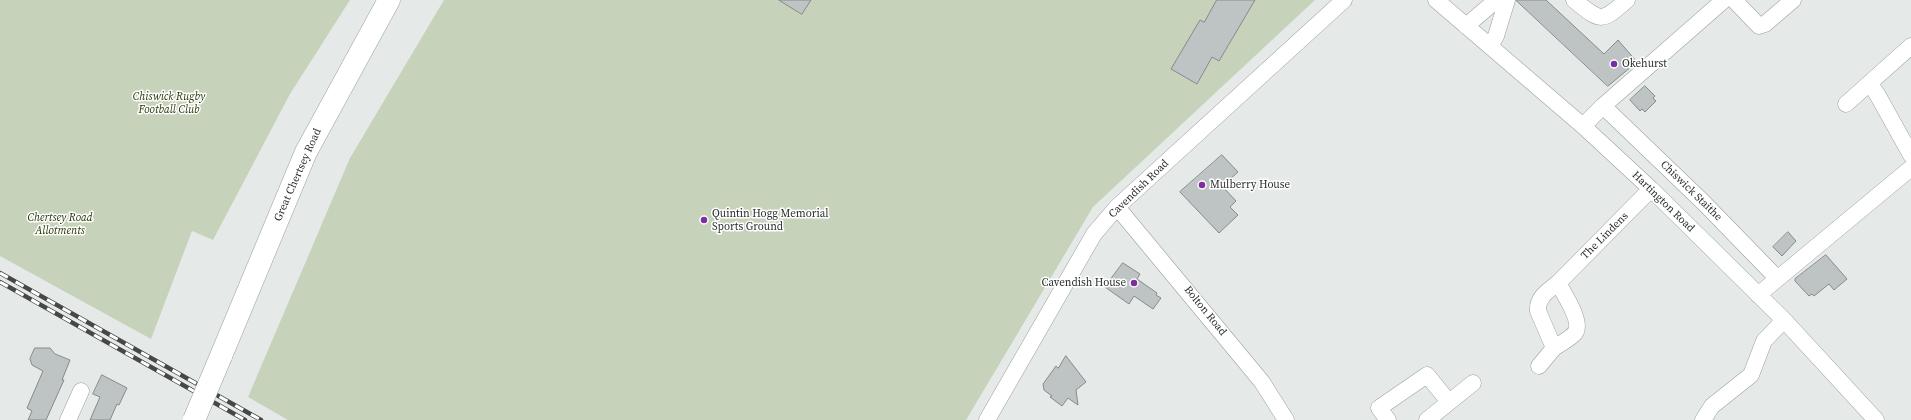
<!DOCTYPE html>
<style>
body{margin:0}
canvas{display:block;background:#e5eae9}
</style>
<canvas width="1911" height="420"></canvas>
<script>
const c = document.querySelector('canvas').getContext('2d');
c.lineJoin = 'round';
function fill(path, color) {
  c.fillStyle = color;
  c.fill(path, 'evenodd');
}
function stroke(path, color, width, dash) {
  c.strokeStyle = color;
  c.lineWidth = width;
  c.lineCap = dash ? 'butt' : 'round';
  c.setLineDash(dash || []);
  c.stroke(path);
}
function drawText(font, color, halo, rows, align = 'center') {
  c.font = font + ' "Source Serif 4",serif';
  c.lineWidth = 3;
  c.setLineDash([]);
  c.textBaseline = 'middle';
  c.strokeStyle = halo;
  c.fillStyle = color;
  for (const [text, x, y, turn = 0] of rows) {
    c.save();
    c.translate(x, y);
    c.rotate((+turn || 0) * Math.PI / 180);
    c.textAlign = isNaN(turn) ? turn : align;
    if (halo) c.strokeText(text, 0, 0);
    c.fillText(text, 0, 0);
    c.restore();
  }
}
fill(new Path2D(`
 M 0,0 L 350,0 L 290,94 L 213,240 L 192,231 L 151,339 L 0,256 Z
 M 444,0 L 1315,0 L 1093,207 L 966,420 L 288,420 L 248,397 L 350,158 Z`), '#c7d2bb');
const building = new Path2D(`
 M 779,0 L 811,0 L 802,14 Z
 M 1217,0 L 1255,0 L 1219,61 L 1212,57 L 1197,84 L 1171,69 L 1200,20 L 1204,22 Z
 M 1516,0 L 1546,0 L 1604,54 L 1618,40 L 1637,62 L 1608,86 Z
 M 1645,86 L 1655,96 L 1653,98 L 1656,101 L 1645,112 L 1642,109 L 1640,111 L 1630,100 Z
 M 1222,155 L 1238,172 L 1222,186 L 1236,201 L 1230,207 L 1238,215 L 1219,233 L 1180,192 Z
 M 1788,232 L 1796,241 L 1782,256 L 1773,247 Z
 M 1826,255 L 1847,279 L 1834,290 L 1829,284 L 1814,296 L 1812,294 L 1809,296 L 1795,281 L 1795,279 Z
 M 1123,263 L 1140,274 L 1137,279 L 1157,293 L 1156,295 L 1161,298 L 1153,309 L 1134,296 L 1129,304 L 1105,287 Z
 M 35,348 L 50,348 L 55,354 L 70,360 L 62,380 L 64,380 L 46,420 L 28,420 L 32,411 L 27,408 L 43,371 L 32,365 L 30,359 Z
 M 1066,356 L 1086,382 L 1076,390 L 1078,405 L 1068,398 L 1062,406 L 1050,397 L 1052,396 L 1044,390 L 1043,384 L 1056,366 L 1058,368 Z
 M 102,375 L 127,388 L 119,405 L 117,404 L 110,420 L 90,420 L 100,397 L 93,394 Z`);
fill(building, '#bec4c4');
stroke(building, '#858a8b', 1);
const minor = new Path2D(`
 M 1436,0 L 1583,126 L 1651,189 L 1784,320 L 1876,420
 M 1574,0 C 1601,22 1601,23 1627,0
 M 1734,0 L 1759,26 L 1765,24 L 1793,0
 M 1466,26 L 1493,3 L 1500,0
 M 1490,46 L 1496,36 L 1507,0
 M 1870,84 L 1877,94 L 1911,155
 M 1846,104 L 1911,46
 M 1603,106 L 1703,202 L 1777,278
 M 1583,126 L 1603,106 L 1724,0
 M 1117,207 L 1262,382 L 1286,420
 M 1558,283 C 1564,294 1583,322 1575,333 C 1570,339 1561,343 1554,348 L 1538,311 C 1537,297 1548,291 1558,283 Z
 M 1558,283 L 1651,189
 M 1758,295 L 1911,168
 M 1539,366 L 1554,348
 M 68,420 L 81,391
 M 987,420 L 1094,234 L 1117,207 L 1344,0
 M 1388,420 L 1379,408 L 1427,375 L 1449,402
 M 1427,420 L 1473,383
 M 1703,420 L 1712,406 L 1751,375 L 1764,341 L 1784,320`);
const trunk = new Path2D(`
 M 221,356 L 306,152 L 389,0`);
stroke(minor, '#9a9f9e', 17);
stroke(trunk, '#9a9f9e', 23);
stroke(minor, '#fff', 16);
stroke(trunk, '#fff', 22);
const rail = new Path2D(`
 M 0,273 L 261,420
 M 0,282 L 245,420`);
stroke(rail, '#464848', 4.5);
stroke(rail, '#fff', 3, [9]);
const trunkBridge = new Path2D(`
 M 194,420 L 221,356`);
stroke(trunkBridge, '#9a9f9e', 23, []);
stroke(trunkBridge, '#fff', 22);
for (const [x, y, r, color] of [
 [1614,64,4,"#7c2ea0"],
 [1202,185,4,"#7c2ea0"],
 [704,220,4,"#7c2ea0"],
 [1134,283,4,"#7c2ea0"]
]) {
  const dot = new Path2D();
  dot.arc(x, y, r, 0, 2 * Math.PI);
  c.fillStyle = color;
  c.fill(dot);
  stroke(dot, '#fff', 1.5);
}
drawText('11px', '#2c2e2e', '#fff', [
 ["Okehurst",1622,64],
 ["Mulberry House",1210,185],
 ["Quintin Hogg Memorial",712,214],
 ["Sports Ground",712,227],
 ["Cavendish House",1126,283,"right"]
], 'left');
drawText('italic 11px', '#233500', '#fff', [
 ["Chiswick Rugby",169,97],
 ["Football Club",169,110],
 ["Chertsey Road",60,218],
 ["Allotments",60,231]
]);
drawText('11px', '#2c2e2e', '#fff', [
 ["Great Chertsey Road",298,175,-66],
 ["Cavendish Road",1139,189,-44],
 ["Chiswick Staithe",1691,191,44],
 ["Hartington Road",1663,202,44],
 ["The Lindens",1605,236,-45],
 ["Bolton Road",1205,311,51]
]);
</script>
